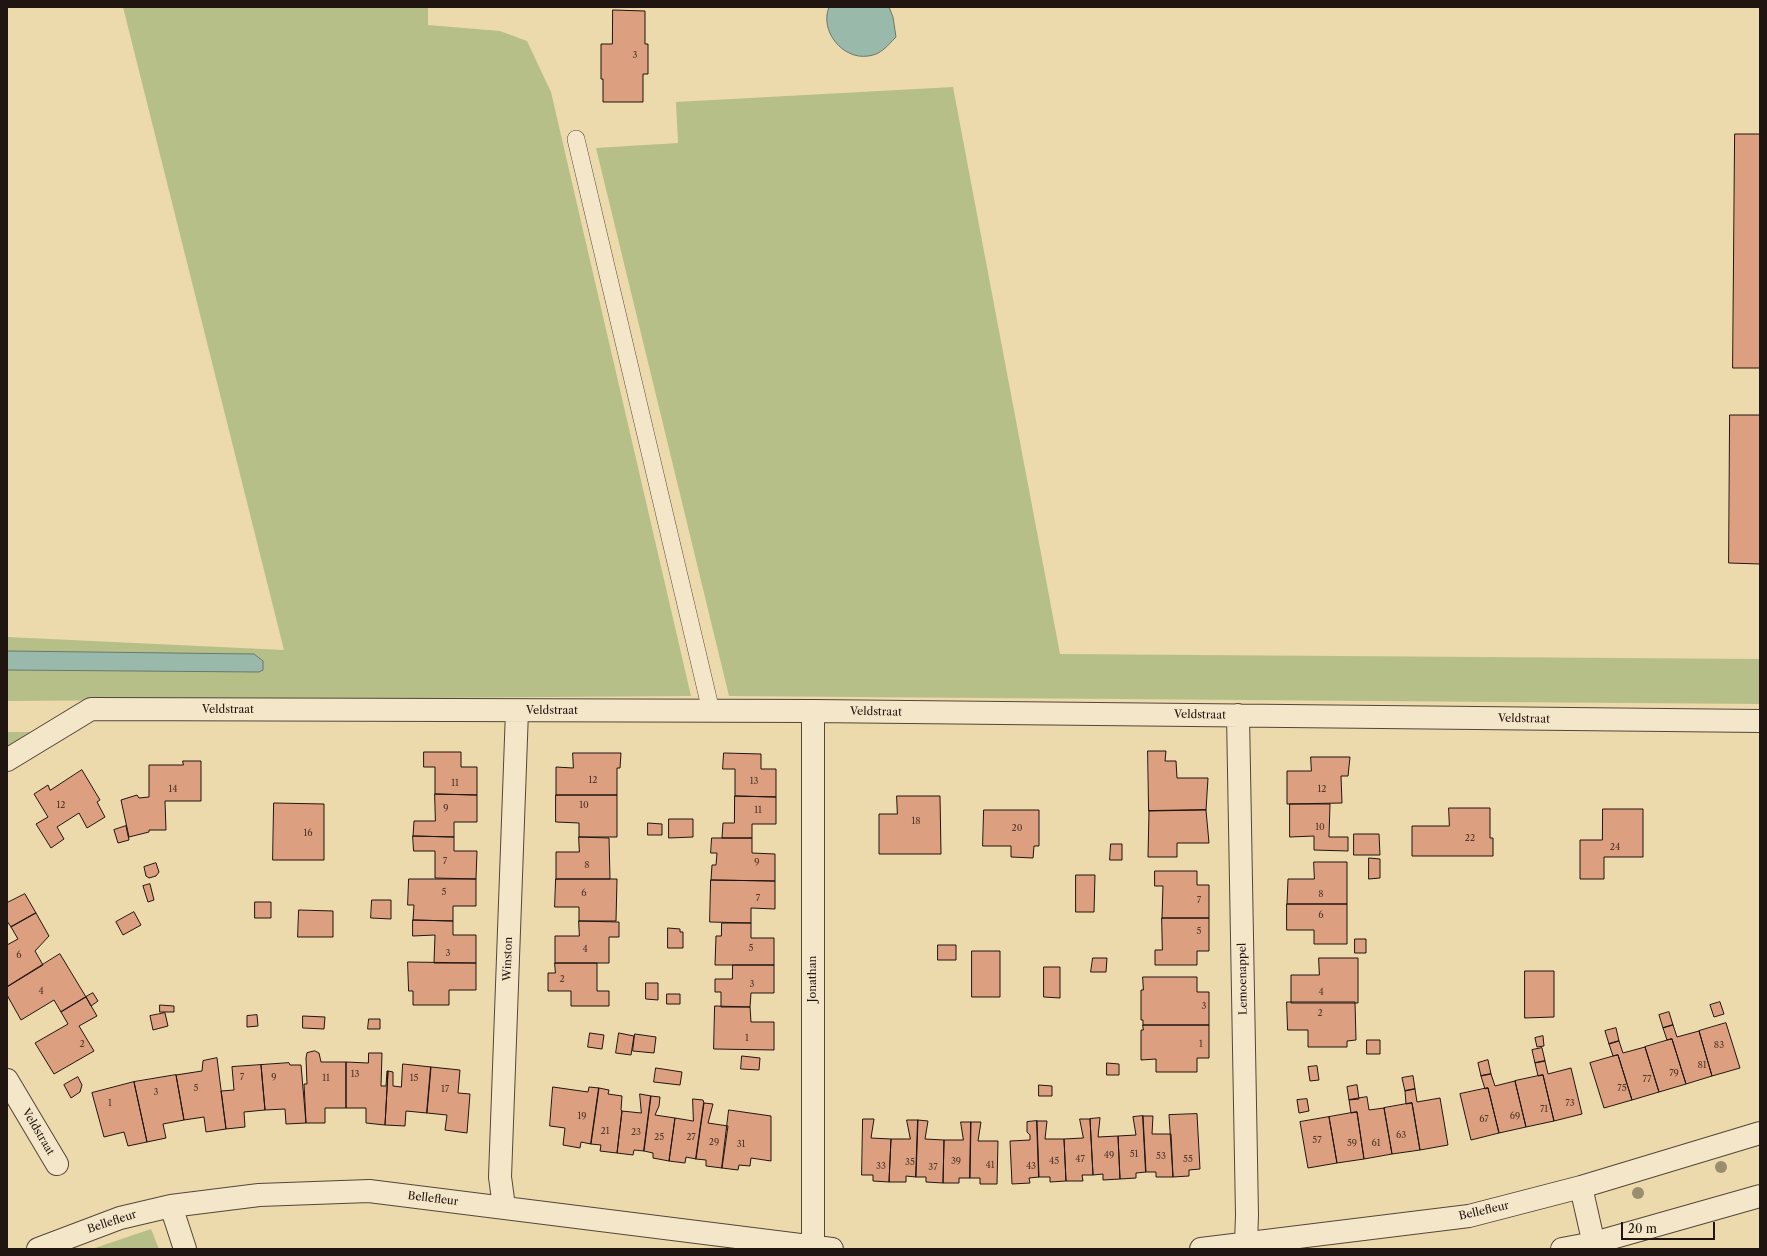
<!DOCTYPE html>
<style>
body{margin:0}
#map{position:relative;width:1767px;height:1256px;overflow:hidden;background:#ecd9ac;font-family:"Libre Caslon Text",serif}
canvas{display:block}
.frame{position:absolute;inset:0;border:8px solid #211511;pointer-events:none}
.scale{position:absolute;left:1621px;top:1222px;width:94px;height:18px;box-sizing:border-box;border:2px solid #211511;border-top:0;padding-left:5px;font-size:12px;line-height:14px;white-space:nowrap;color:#211511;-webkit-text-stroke:3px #f3e6c9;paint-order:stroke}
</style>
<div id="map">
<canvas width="1767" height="1256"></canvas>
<div class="frame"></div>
<div class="scale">20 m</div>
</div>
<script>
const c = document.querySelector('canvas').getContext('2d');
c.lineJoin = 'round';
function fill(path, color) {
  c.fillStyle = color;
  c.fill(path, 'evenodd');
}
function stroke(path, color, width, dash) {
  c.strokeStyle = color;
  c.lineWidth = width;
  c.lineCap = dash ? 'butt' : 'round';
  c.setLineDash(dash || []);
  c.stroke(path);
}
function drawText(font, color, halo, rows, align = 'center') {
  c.font = font + ' "Libre Caslon Text",serif';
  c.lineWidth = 3;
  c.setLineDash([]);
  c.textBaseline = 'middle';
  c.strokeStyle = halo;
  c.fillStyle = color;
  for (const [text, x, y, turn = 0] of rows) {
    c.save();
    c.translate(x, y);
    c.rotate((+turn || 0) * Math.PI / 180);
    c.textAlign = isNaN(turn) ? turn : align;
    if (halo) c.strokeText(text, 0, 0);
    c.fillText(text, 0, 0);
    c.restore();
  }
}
fill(new Path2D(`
 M 123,7 L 428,7 L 428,25 L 500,31 L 527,41 L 551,92 L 691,696 L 7,701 L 7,637 L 284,650 Z
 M 953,87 L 1060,654 L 1760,659 L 1760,704 L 729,696 L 596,148 L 678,143 L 676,102 Z
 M 7,732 L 34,732 L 7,748 Z
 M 151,1229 L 159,1249 L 92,1249 Z`), '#b7bf89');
const water = new Path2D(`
 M 829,7 L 889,7 L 893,17 L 896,37 C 888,45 881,55 868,56 C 843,60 819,31 829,7 Z
 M 7,651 L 254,654 L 263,661 L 263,670 L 259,672 L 7,670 Z`);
fill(water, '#99baab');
stroke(water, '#69786d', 1);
const building = new Path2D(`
 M 613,10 L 645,11 L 645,44 L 648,44 L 648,74 L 643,74 L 643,102 L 603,102 L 603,79 L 601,79 L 601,44 L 612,44 Z
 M 1735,134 L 1760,134 L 1760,368 L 1733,368 Z
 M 1730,415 L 1760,415 L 1760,564 L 1729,563 Z
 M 1148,751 L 1166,751 L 1165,761 L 1176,761 L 1177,778 L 1208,778 L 1206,810 L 1149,811 Z
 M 424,752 L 461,752 L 461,767 L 477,767 L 477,795 L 435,794 L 435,767 L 424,767 Z
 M 573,753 L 621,753 L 620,768 L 617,768 L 617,795 L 556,795 L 556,767 L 573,768 Z
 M 724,753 L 761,754 L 761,769 L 776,769 L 776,797 L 735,796 L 735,769 L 723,769 Z
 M 1311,757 L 1350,757 L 1348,776 L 1341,776 L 1342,803 L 1287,804 L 1287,771 L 1311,771 Z
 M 183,761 L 201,761 L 201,801 L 165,801 L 166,830 L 149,830 L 149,832 L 129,837 L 121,800 L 137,795 L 139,798 L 149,797 L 149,765 L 183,765 Z
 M 82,770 L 100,800 L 97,802 L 105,817 L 87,828 L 79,813 L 57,827 L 64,839 L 51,848 L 36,824 L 48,817 L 34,794 L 48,785 L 50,790 Z
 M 435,794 L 477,795 L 477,822 L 454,822 L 454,837 L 413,836 L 414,821 L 435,821 Z
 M 556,795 L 617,795 L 617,837 L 579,837 L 579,823 L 556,822 Z
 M 735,796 L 776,797 L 776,824 L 752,824 L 752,838 L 722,838 L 723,823 L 734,823 Z
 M 897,796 L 940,796 L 941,854 L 879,854 L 879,814 L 897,814 Z
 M 274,803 L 324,804 L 324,860 L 273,860 Z
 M 1290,804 L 1330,804 L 1329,837 L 1348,837 L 1348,851 L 1314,850 L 1314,836 L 1290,837 Z
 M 1449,808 L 1490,808 L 1490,838 L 1493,838 L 1493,856 L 1412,856 L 1412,826 L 1449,826 Z
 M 1603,809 L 1643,809 L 1643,857 L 1604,857 L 1604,879 L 1580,879 L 1580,840 L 1602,840 Z
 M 984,810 L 1039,810 L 1039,846 L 1034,846 L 1033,858 L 1011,857 L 1011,846 L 983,846 Z
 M 1206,810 L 1209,843 L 1177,843 L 1177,857 L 1148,857 L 1149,811 Z
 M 669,819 L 693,819 L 693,837 L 669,838 Z
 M 648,823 L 662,824 L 662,835 L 648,835 Z
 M 126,826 L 129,840 L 118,843 L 114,830 Z
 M 1354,834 L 1379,834 L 1380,855 L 1354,855 Z
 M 413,836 L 454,837 L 454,851 L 477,851 L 476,879 L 435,878 L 435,851 L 414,851 Z
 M 579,837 L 609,838 L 610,879 L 556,879 L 556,852 L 579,852 Z
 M 712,838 L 752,838 L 752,853 L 775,854 L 775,881 L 711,880 L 712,865 L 716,865 L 717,853 L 711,853 Z
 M 1111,844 L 1122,844 L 1122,860 L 1110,860 Z
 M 1369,858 L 1380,859 L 1380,878 L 1369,879 Z
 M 1314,862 L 1347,862 L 1347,904 L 1287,904 L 1288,879 L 1314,879 Z
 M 156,863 L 159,872 L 156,876 L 149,878 L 146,876 L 144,867 Z
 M 1155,871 L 1197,871 L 1197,885 L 1209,885 L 1209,918 L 1162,918 L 1163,886 L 1155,886 Z
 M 1076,875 L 1095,875 L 1094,912 L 1076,912 Z
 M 409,879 L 476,879 L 476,906 L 453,906 L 453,921 L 413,920 L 414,905 L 408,905 Z
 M 556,879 L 617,879 L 616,921 L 579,921 L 579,907 L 555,907 Z
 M 711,880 L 775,881 L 775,909 L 751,908 L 751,923 L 710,922 Z
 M 150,884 L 154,900 L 148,902 L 143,886 Z
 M 25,894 L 36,913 L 11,927 L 7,921 L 7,903 Z
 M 372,900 L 391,900 L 391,919 L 371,918 Z
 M 255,902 L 271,902 L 271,918 L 255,918 Z
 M 1287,904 L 1347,904 L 1347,944 L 1314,944 L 1314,930 L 1287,930 Z
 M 299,910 L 333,911 L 333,937 L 298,937 Z
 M 134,912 L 141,925 L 123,935 L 116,922 Z
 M 36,913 L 49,936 L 35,951 L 43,965 L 7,987 L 7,945 L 18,939 L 11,927 Z
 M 1162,918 L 1209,918 L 1209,951 L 1197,951 L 1197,965 L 1155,965 L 1155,950 L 1162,950 Z
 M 413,920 L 453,921 L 453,935 L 476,935 L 476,963 L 434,963 L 435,935 L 413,936 Z
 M 579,921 L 619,922 L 619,937 L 609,937 L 609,963 L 555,963 L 555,936 L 579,936 Z
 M 722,923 L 751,923 L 751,938 L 774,938 L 774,965 L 715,965 L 716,936 L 721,936 Z
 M 668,928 L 680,929 L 680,932 L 683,932 L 683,948 L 668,948 Z
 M 1355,939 L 1366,939 L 1366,953 L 1355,953 Z
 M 938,945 L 956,945 L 956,960 L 938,960 Z
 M 972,951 L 1000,951 L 1000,997 L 972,997 Z
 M 60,954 L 86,997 L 61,1012 L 54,1000 L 21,1020 L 7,995 L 7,987 Z
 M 1093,958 L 1107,958 L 1106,972 L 1091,972 Z
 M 1319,958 L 1358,958 L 1358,1003 L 1291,1003 L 1291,975 L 1319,975 Z
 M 408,962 L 476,963 L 476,990 L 449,990 L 449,1005 L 413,1005 L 413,991 L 409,991 Z
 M 555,963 L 597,963 L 597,991 L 609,991 L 609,1006 L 571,1006 L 571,991 L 548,991 L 548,973 L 555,973 Z
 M 733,965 L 774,965 L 774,993 L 751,993 L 750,1007 L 721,1007 L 721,992 L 715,992 L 715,979 L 732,979 Z
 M 1044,967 L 1060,967 L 1060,998 L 1044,997 Z
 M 1525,971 L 1554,971 L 1554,1017 L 1525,1018 Z
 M 1143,977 L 1197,977 L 1197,992 L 1209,992 L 1209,1025 L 1143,1025 L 1143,1020 L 1141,1020 L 1141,990 L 1143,990 Z
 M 646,983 L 658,983 L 658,1000 L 646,999 Z
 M 93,993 L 98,1001 L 91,1006 L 86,997 Z
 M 667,994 L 680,994 L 680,1004 L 667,1004 Z
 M 86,997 L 97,1016 L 79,1026 L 94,1051 L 54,1074 L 35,1043 L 68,1024 L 61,1012 Z
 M 1287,1002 L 1355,1002 L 1356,1040 L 1347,1041 L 1347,1047 L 1308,1047 L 1308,1030 L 1288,1030 Z
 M 1720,1002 L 1724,1014 L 1714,1017 L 1710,1005 Z
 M 160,1005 L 174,1006 L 174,1012 L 160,1012 Z
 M 715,1006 L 750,1007 L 751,1022 L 774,1022 L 774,1050 L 714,1049 Z
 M 1669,1012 L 1673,1025 L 1663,1028 L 1659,1015 Z
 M 165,1013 L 168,1026 L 153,1030 L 150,1016 Z
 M 257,1015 L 258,1026 L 247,1027 L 247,1016 Z
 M 303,1016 L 325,1017 L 324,1029 L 303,1028 Z
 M 369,1019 L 380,1019 L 380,1029 L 368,1029 Z
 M 1726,1023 L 1740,1068 L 1712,1076 L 1699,1031 Z
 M 1143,1025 L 1209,1025 L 1209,1058 L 1197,1058 L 1197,1072 L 1156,1072 L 1156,1059 L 1141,1060 L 1141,1030 L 1143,1030 Z
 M 1673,1025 L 1677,1037 L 1699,1031 L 1712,1076 L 1686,1084 L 1672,1039 L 1667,1040 L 1663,1028 Z
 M 1616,1028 L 1619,1041 L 1609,1044 L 1605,1031 Z
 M 590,1033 L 604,1035 L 602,1049 L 588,1047 Z
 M 619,1033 L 634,1036 L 631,1055 L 616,1053 Z
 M 635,1034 L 656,1037 L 654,1053 L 633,1051 Z
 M 1543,1036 L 1544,1046 L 1537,1047 L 1535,1038 Z
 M 1672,1039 L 1686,1084 L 1659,1092 L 1645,1047 Z
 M 1367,1040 L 1380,1040 L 1380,1054 L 1367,1054 Z
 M 1619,1041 L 1623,1053 L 1645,1047 L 1659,1092 L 1632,1100 L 1618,1055 L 1613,1056 L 1609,1044 Z
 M 1542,1048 L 1545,1061 L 1535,1063 L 1532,1050 Z
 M 315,1051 L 319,1053 L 321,1062 L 346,1062 L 346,1108 L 325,1108 L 325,1123 L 306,1123 L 304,1084 L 307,1084 L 306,1058 L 307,1053 Z
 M 369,1053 L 382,1053 L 381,1086 L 386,1086 L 387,1071 L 388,1071 L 385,1125 L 366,1123 L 366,1108 L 346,1108 L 346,1062 L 368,1063 Z
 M 1618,1055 L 1632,1100 L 1604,1108 L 1590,1063 Z
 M 742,1056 L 760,1058 L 759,1070 L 741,1069 Z
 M 217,1058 L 226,1129 L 206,1132 L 204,1117 L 184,1120 L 176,1075 L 202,1071 L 203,1061 Z
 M 1488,1060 L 1491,1074 L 1481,1076 L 1478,1063 Z
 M 1545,1061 L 1548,1074 L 1571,1068 L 1582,1114 L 1554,1121 L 1543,1075 L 1538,1076 L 1535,1063 Z
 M 289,1063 L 290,1065 L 301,1065 L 306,1123 L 286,1124 L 285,1109 L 265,1110 L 261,1065 Z
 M 1107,1063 L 1119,1064 L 1119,1075 L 1107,1075 Z
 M 403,1064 L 431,1067 L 427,1113 L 406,1111 L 405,1126 L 385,1125 L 388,1071 L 393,1072 L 393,1086 L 401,1087 Z
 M 261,1065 L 265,1110 L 244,1112 L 245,1127 L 226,1129 L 221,1091 L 234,1090 L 232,1067 Z
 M 1317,1066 L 1319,1080 L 1310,1081 L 1308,1067 Z
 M 431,1067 L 460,1070 L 458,1093 L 470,1094 L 467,1133 L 445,1130 L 447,1115 L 427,1113 Z
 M 656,1068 L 682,1072 L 680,1085 L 654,1082 Z
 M 1491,1074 L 1495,1086 L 1515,1081 L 1526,1127 L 1499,1133 L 1488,1088 L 1485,1089 L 1481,1076 Z
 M 176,1075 L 184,1120 L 163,1124 L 166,1138 L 147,1142 L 134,1082 Z
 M 1543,1075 L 1554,1121 L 1526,1127 L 1515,1081 Z
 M 1413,1076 L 1415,1089 L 1405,1091 L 1402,1078 Z
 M 78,1077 L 82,1085 L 80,1092 L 71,1098 L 64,1085 Z
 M 134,1082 L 147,1142 L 128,1146 L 124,1132 L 104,1137 L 92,1093 Z
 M 1039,1085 L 1052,1086 L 1052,1096 L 1039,1096 Z
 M 1357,1085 L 1359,1099 L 1349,1100 L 1347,1087 Z
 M 553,1087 L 588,1092 L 589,1087 L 599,1088 L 591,1144 L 581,1142 L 580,1148 L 563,1145 L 565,1128 L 550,1126 Z
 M 599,1088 L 609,1090 L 608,1094 L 622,1096 L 621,1110 L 622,1111 L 617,1153 L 600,1151 L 601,1145 L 591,1144 Z
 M 1488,1088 L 1499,1133 L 1471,1140 L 1460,1094 Z
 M 1415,1089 L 1417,1102 L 1440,1098 L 1448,1145 L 1420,1150 L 1412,1103 L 1406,1104 L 1405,1091 Z
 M 640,1094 L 651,1096 L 644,1151 L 634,1150 L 633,1155 L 617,1153 L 622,1111 L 641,1113 Z
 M 651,1096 L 660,1097 L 659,1106 L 655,1115 L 675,1118 L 669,1161 L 653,1158 L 653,1153 L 644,1151 Z
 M 1367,1097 L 1369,1110 L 1384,1108 L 1392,1154 L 1364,1159 L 1357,1112 L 1351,1113 L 1349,1100 Z
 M 693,1099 L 703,1100 L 704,1103 L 696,1159 L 686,1157 L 685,1163 L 669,1161 L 675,1118 L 693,1121 Z
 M 1307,1099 L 1309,1111 L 1299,1113 L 1297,1100 Z
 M 704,1103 L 713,1104 L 708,1123 L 728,1126 L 722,1168 L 706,1166 L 706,1160 L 696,1159 Z
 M 1412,1103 L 1420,1150 L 1392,1154 L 1384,1108 Z
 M 729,1110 L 771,1116 L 771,1161 L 751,1158 L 750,1166 L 739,1165 L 738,1170 L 722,1168 Z
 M 1357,1112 L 1364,1159 L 1337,1163 L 1329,1117 Z
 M 1197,1114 L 1200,1169 L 1189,1170 L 1189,1176 L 1173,1177 L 1169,1115 Z
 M 1143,1116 L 1146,1172 L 1136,1173 L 1136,1178 L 1120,1179 L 1118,1136 L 1136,1135 L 1133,1117 Z
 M 1143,1116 L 1153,1116 L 1152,1134 L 1171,1134 L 1173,1177 L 1156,1177 L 1156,1172 L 1146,1172 Z
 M 1329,1117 L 1337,1163 L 1308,1168 L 1300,1122 Z
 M 1100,1118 L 1098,1137 L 1118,1136 L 1120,1179 L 1103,1180 L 1103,1174 L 1093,1175 L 1090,1119 Z
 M 863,1119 L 874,1119 L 871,1138 L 891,1139 L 889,1182 L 873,1181 L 873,1175 L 862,1175 Z
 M 1080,1119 L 1090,1119 L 1093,1175 L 1082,1175 L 1083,1181 L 1066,1181 L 1064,1139 L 1083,1138 Z
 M 907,1120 L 918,1120 L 916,1177 L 906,1176 L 906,1182 L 889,1182 L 891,1139 L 910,1139 Z
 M 918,1120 L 928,1121 L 925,1139 L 944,1140 L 943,1183 L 926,1182 L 926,1177 L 916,1177 Z
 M 1037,1121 L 1047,1121 L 1045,1139 L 1064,1139 L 1066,1181 L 1050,1182 L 1050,1177 L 1039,1177 Z
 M 1037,1121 L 1039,1177 L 1029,1178 L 1030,1183 L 1012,1184 L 1010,1141 L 1030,1140 L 1030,1135 L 1027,1132 L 1027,1122 Z
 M 961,1122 L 971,1122 L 970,1178 L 959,1178 L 959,1183 L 943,1183 L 944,1140 L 963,1140 Z
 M 971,1122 L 981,1122 L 978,1141 L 998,1141 L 997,1184 L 980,1184 L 980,1178 L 970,1178 Z`);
fill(building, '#dc9f7f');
stroke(building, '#211511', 1);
const service = new Path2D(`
 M 576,139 L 711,711`);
const minor = new Path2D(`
 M 813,711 L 813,1246
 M 1238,715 L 1247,1215 L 1246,1243
 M 7,760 L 91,709 L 813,711 L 1760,721
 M 7,1080 L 57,1164
 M 1581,1187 L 1595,1249
 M 171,1206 L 185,1249
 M 504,1207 L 500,1177 L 517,711
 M 38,1249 L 120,1218 L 171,1206 L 259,1195 L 369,1191 L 832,1249
 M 1201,1249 L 1469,1216 L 1581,1187 L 1760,1133
 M 1562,1249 L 1594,1243 L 1760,1196`);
stroke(service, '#544638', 18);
stroke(minor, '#544638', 24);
stroke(service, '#f3e6c9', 17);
stroke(minor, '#f3e6c9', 22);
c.fillStyle = '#9a8e6e';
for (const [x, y] of [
 [1721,1167],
 [1638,1193]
]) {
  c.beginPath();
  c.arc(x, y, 6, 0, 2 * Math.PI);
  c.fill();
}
drawText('9px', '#50382c', null, [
 ["3",635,55],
 ["12",593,780],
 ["13",754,781],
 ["11",455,783],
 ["14",173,789],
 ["12",1322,789],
 ["12",61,805],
 ["10",584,805],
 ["9",446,808],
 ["11",758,810],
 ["18",916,821],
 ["10",1320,827],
 ["20",1017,828],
 ["16",308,833],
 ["22",1470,838],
 ["24",1615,847],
 ["7",445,861],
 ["9",757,862],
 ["8",587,865],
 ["5",444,892],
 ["6",584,893],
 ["8",1321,894],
 ["7",758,898],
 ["7",1199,900],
 ["6",1321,915],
 ["5",1199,931],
 ["5",751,948],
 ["4",585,949],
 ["3",448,953],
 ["6",19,955],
 ["2",562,979],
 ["3",752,984],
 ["4",41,991],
 ["4",1321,992],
 ["3",1204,1006],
 ["2",1320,1013],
 ["1",747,1038],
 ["2",82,1044],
 ["1",1201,1044],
 ["83",1719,1045],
 ["81",1702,1065],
 ["79",1674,1073],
 ["13",355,1074],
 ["7",242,1077],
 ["9",274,1077],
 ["11",326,1078],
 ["15",414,1078],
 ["77",1647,1079],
 ["5",196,1088],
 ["75",1622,1088],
 ["17",445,1089],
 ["3",156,1092],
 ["1",110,1103],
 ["73",1570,1103],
 ["71",1544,1109],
 ["19",582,1116],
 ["69",1515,1116],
 ["67",1484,1119],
 ["21",605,1131],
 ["23",636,1132],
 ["63",1401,1135],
 ["25",659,1137],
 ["27",691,1137],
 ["57",1317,1140],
 ["29",714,1142],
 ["59",1352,1143],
 ["61",1376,1143],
 ["31",741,1144],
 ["51",1134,1154],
 ["49",1109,1155],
 ["53",1161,1156],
 ["47",1080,1159],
 ["55",1188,1159],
 ["39",956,1161],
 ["45",1054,1161],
 ["35",910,1162],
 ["41",990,1165],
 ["33",881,1166],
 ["43",1031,1166],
 ["37",933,1167]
]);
drawText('11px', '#211511', '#f3e6c9', [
 ["Veldstraat",228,710],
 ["Veldstraat",552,711],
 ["Veldstraat",876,712,1],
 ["Veldstraat",1200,715,1],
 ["Veldstraat",1524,719,1],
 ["Winston",508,959,-88],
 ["Jonathan",813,979,-90],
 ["Lemoenappel",1243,979,-91],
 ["Veldstraat",38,1132,59],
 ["Bellefleur",433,1199,7],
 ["Bellefleur",1484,1211,-13],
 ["Bellefleur",112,1222,-18]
]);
</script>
